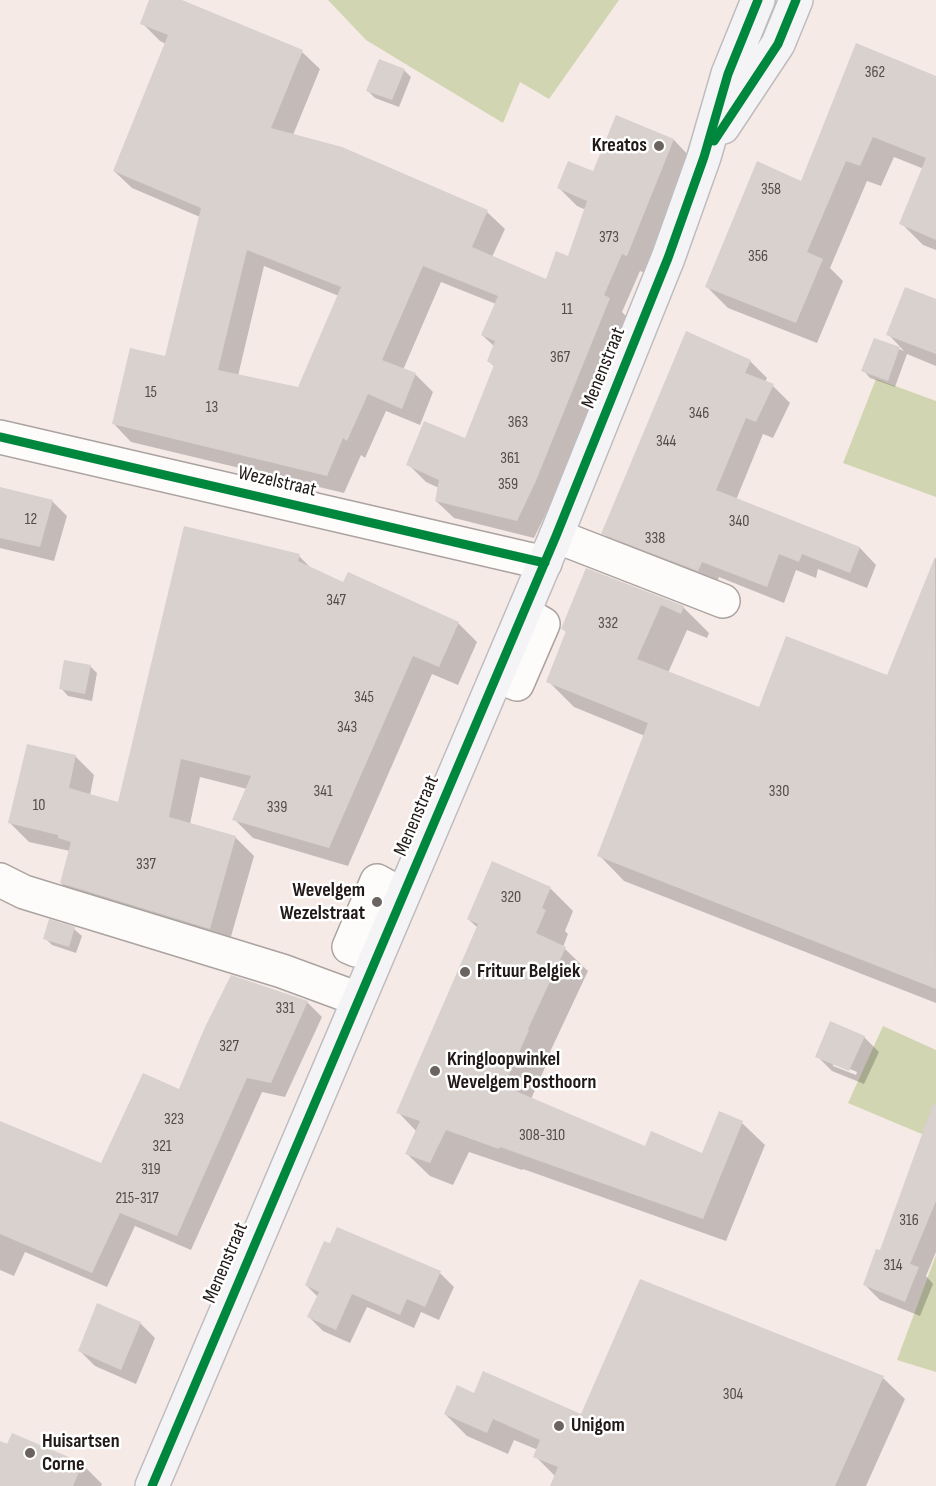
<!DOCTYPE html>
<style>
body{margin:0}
canvas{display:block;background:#f5eae6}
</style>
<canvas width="936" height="1486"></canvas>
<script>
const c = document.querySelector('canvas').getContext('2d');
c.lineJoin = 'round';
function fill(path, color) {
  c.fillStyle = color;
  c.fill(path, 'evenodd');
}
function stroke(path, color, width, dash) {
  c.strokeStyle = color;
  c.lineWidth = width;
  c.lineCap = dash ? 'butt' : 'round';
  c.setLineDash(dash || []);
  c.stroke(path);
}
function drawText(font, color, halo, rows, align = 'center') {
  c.font = font + ' "Sofia Sans Condensed",sans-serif';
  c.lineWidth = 5;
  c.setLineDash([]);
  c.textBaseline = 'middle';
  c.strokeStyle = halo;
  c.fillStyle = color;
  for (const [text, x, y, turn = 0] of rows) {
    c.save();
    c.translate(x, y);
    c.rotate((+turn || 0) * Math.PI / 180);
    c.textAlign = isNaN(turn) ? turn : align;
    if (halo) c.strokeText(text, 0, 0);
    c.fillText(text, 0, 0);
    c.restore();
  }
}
fill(new Path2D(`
 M 328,0 L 619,0 L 549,99 L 520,82 L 503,123 L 366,40 Z
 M 876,379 L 936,401 L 936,497 L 843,463 Z
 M 883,1026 L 936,1050 L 936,1140 L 848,1103 Z
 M 936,1255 L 936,1372 L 897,1360 Z`), '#d1d5b2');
fill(new Path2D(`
 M 151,0 L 178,0 L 302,52 L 320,69 L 293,135 L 487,212 L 505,229 L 492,257 L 547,281 L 569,258 L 586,210 L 577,206 L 559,188 L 594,173 L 617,117 L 674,140 L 691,158 L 645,273 L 640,271 L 622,312 L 627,317 L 552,501 L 534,538 L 454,518 L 436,501 L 439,488 L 426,482 L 408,464 L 466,440 L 495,367 L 488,361 L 495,347 L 482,335 L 496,304 L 441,282 L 403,370 L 416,375 L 433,392 L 420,425 L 386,411 L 365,458 L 361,455 L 344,493 L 131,442 L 114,424 L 166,357 L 200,217 L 132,188 L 114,171 L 166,44 L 160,41 L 142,23 ZM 264,266 L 339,296 L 299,388 L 238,376 Z
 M 404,70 L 411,77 L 399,107 L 375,98 L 367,90 Z
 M 936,77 L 936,250 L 923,245 L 901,223 L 924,169 L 894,157 L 881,186 L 867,181 L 830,268 L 843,281 L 817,343 L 728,308 L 707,287 L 802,183 Z
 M 936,301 L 936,366 L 907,354 L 895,387 L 870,378 L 863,370 L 875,339 L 904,351 L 888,334 Z
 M 750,361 L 767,378 L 765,382 L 773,386 L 790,403 L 773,438 L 763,434 L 736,500 L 860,548 L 876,565 L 867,588 L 818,569 L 816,578 L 796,570 L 784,603 L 719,577 L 715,587 L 620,550 L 603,533 Z
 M 0,489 L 52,501 L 67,516 L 54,561 L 0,548 Z
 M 299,556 L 313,570 L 343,584 L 458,623 L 477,642 L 458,685 L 432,674 L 348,866 L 253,838 L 234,819 L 247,789 L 200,777 L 190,824 L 235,837 L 254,856 L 228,947 L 80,902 L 61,883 L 70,851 L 29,842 L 10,823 L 75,756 L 94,775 L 90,795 L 120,804 Z
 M 936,557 L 936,1003 L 624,881 L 599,855 L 645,736 L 574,707 L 548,681 L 567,633 L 563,629 L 587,570 L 683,607 L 709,633 L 707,638 L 687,630 L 668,673 L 760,709 L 888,677 Z
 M 90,666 L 97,673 L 92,701 L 68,696 L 61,688 Z
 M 493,863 L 551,889 L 573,911 L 565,931 L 568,934 L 563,947 L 588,971 L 550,1052 L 551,1054 L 531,1099 L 646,1148 L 703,1155 L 720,1113 L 742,1123 L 765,1145 L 726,1241 L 523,1169 L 522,1170 L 469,1152 L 453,1185 L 430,1176 L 407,1154 L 417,1132 L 398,1112 L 478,928 L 468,919 Z
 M 74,929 L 82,936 L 76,953 L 52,945 L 45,938 Z
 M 307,1002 L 322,1017 L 285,1097 L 262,1092 L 191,1250 L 135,1226 L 107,1287 L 25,1252 L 14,1276 L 0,1270 L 0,1123 L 102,1165 L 180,1091 Z
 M 864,1037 L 879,1052 L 864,1084 L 832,1071 L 817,1056 ZM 833,1062 L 857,1072 L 856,1075 L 833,1066 Z
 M 936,1153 L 936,1252 L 926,1276 L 933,1284 L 920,1316 L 880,1300 L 865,1285 L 880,1252 Z
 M 440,1273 L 454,1287 L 439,1320 L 421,1312 L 414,1328 L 367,1307 L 350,1343 L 323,1331 L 309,1317 L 318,1297 L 306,1285 Z
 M 140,1323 L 155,1338 L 136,1384 L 95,1366 L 80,1351 Z
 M 883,1378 L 905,1399 L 866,1486 L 552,1486 L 556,1477 L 535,1456 L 538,1450 L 514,1440 L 508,1454 L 467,1436 L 445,1414 L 475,1395 L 582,1416 Z
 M 0,1442 L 82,1464 L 102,1484 L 101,1486 L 0,1486 Z`), '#0003');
fill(new Path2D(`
 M 149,0 L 182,0 L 303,50 L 271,128 L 342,147 L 488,210 L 472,247 L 546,279 L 556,251 L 568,256 L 587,201 L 557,188 L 568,161 L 593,171 L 616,115 L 674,139 L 627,256 L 622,254 L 604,295 L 610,298 L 535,483 L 517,521 L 435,501 L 439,480 L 406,465 L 424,421 L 465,438 L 494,365 L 487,361 L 495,341 L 481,335 L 498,296 L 423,266 L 382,360 L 416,373 L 402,409 L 368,394 L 347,441 L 343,438 L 327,476 L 112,424 L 130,348 L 165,356 L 201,208 L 113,171 L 168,35 L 140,24 ZM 247,250 L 341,287 L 298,387 L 218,370 Z
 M 856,43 L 936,76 L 936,240 L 899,224 L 926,158 L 873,137 L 860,166 L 846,161 L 807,252 L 823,259 L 796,323 L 705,287 L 757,161 L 801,181 Z
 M 379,59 L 405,69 L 392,100 L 366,91 Z
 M 905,287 L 936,299 L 936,354 L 886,335 Z
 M 686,331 L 751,360 L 745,373 L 774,384 L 756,422 L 746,418 L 716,490 L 860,547 L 850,573 L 802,554 L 799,562 L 779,554 L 767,587 L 702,562 L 698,571 L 601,534 Z
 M 874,338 L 900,347 L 888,381 L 861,371 Z
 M 0,487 L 53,500 L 40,547 L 0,538 Z
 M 184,526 L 300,554 L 298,561 L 343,582 L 348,572 L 459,622 L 439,667 L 413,656 L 329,848 L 232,820 L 251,776 L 181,759 L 169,817 L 236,836 L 210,929 L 60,883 L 71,842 L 58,838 L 58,835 L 8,823 L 27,744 L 76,755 L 69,788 L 118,802 Z
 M 935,557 L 936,989 L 597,856 L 648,723 L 546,682 L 566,631 L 561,629 L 586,568 L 684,606 L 681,614 L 661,605 L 637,659 L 759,707 L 786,636 L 887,675 Z
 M 64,660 L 91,665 L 85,694 L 59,689 Z
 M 492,861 L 551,887 L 542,908 L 546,910 L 536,933 L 566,947 L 528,1029 L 529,1030 L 504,1086 L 645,1146 L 651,1131 L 702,1153 L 719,1111 L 743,1121 L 703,1219 L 500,1147 L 499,1149 L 446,1130 L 430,1163 L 405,1154 L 420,1121 L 396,1113 L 478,924 L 467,919 Z
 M 49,919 L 75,927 L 69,947 L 43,939 Z
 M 231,975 L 308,1001 L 271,1083 L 247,1078 L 177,1236 L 120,1213 L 92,1273 L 0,1234 L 0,1121 L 101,1163 L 143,1073 L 179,1089 L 205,1027 Z
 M 830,1021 L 865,1036 L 849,1071 L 815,1057 Z
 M 933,1104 L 936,1105 L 936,1201 L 910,1264 L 919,1267 L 905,1302 L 863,1285 L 876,1249 L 880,1250 Z
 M 337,1227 L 441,1271 L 425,1307 L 407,1299 L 400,1315 L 352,1294 L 336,1330 L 307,1317 L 319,1292 L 305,1285 L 324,1241 L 330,1243 Z
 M 640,1279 L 884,1376 L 835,1486 L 550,1486 L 558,1467 L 533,1457 L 540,1440 L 493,1419 L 487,1433 L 444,1414 L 457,1385 L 474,1393 L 483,1371 L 581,1414 Z
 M 97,1303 L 141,1322 L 121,1370 L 78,1351 Z
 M 12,1433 L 83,1463 L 73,1486 L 0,1486 L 0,1441 L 7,1444 Z`), '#d8d1cd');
const minor = new Path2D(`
 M 0,437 L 545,563
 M 556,536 L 723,601
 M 536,620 L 543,624 L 517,684 L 510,681 L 508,677 L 533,622 Z
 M 0,880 L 24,892 L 282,971 L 358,999
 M 377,881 L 386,886 L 359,949 L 356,950 L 349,947 Z`);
const major = new Path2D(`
 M 723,127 L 778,44 L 796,0
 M 152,1486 L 556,536 L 668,258 L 704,157 L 728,74 L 758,0`);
stroke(minor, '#aba3a0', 36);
stroke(major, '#bfbcbf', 36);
stroke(minor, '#fefcfb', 33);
stroke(major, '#f4f4f6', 33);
stroke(new Path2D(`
 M 714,141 L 778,44 L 796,0
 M 0,437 L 545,563
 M 152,1486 L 556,536 L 668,258 L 704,157 L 728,74 L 758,0`), '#00873e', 9);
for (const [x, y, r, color] of [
 [659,146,6,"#6b6360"],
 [377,902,6,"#6b6360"],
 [465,972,6,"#6b6360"],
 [435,1071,6,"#6b6360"],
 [559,1426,6,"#6b6360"],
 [30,1453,6,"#6b6360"]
]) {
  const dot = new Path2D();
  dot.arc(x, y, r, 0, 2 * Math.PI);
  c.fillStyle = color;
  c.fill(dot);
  stroke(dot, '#fff', 2);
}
drawText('16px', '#524b48', null, [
 ["362",875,73],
 ["358",771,190],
 ["373",609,238],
 ["356",758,257],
 ["11",567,310],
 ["367",560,358],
 ["15",151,393],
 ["13",212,408],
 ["346",699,414],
 ["363",518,423],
 ["344",666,442],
 ["361",510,459],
 ["359",508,485],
 ["12",31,520],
 ["340",739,522],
 ["338",655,539],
 ["347",336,601],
 ["332",608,624],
 ["345",364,698],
 ["343",347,728],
 ["341",323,792],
 ["330",779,792],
 ["10",39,806],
 ["339",277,808],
 ["337",146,865],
 ["320",511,898],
 ["331",285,1009],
 ["327",229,1047],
 ["323",174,1120],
 ["308-310",542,1136],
 ["321",162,1147],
 ["319",151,1170],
 ["215-317",137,1199],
 ["316",909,1221],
 ["314",893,1266],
 ["304",733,1395]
]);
drawText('bold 20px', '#211a18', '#fff', [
 ["Kreatos",647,146,"right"],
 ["Wevelgem",365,891,"right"],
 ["Wezelstraat",365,914,"right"],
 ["Frituur Belgiek",477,972],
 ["Kringloopwinkel",447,1060],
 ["Wevelgem Posthoorn",447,1083],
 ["Unigom",571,1426],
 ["Huisartsen",42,1442],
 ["Corne",42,1465]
], 'left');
drawText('20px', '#211a18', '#fff', [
 ["Menenstraat",604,368,-68],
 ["Wezelstraat",277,482,13],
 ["Menenstraat",417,816,-67],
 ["Menenstraat",226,1263,-67]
]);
</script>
